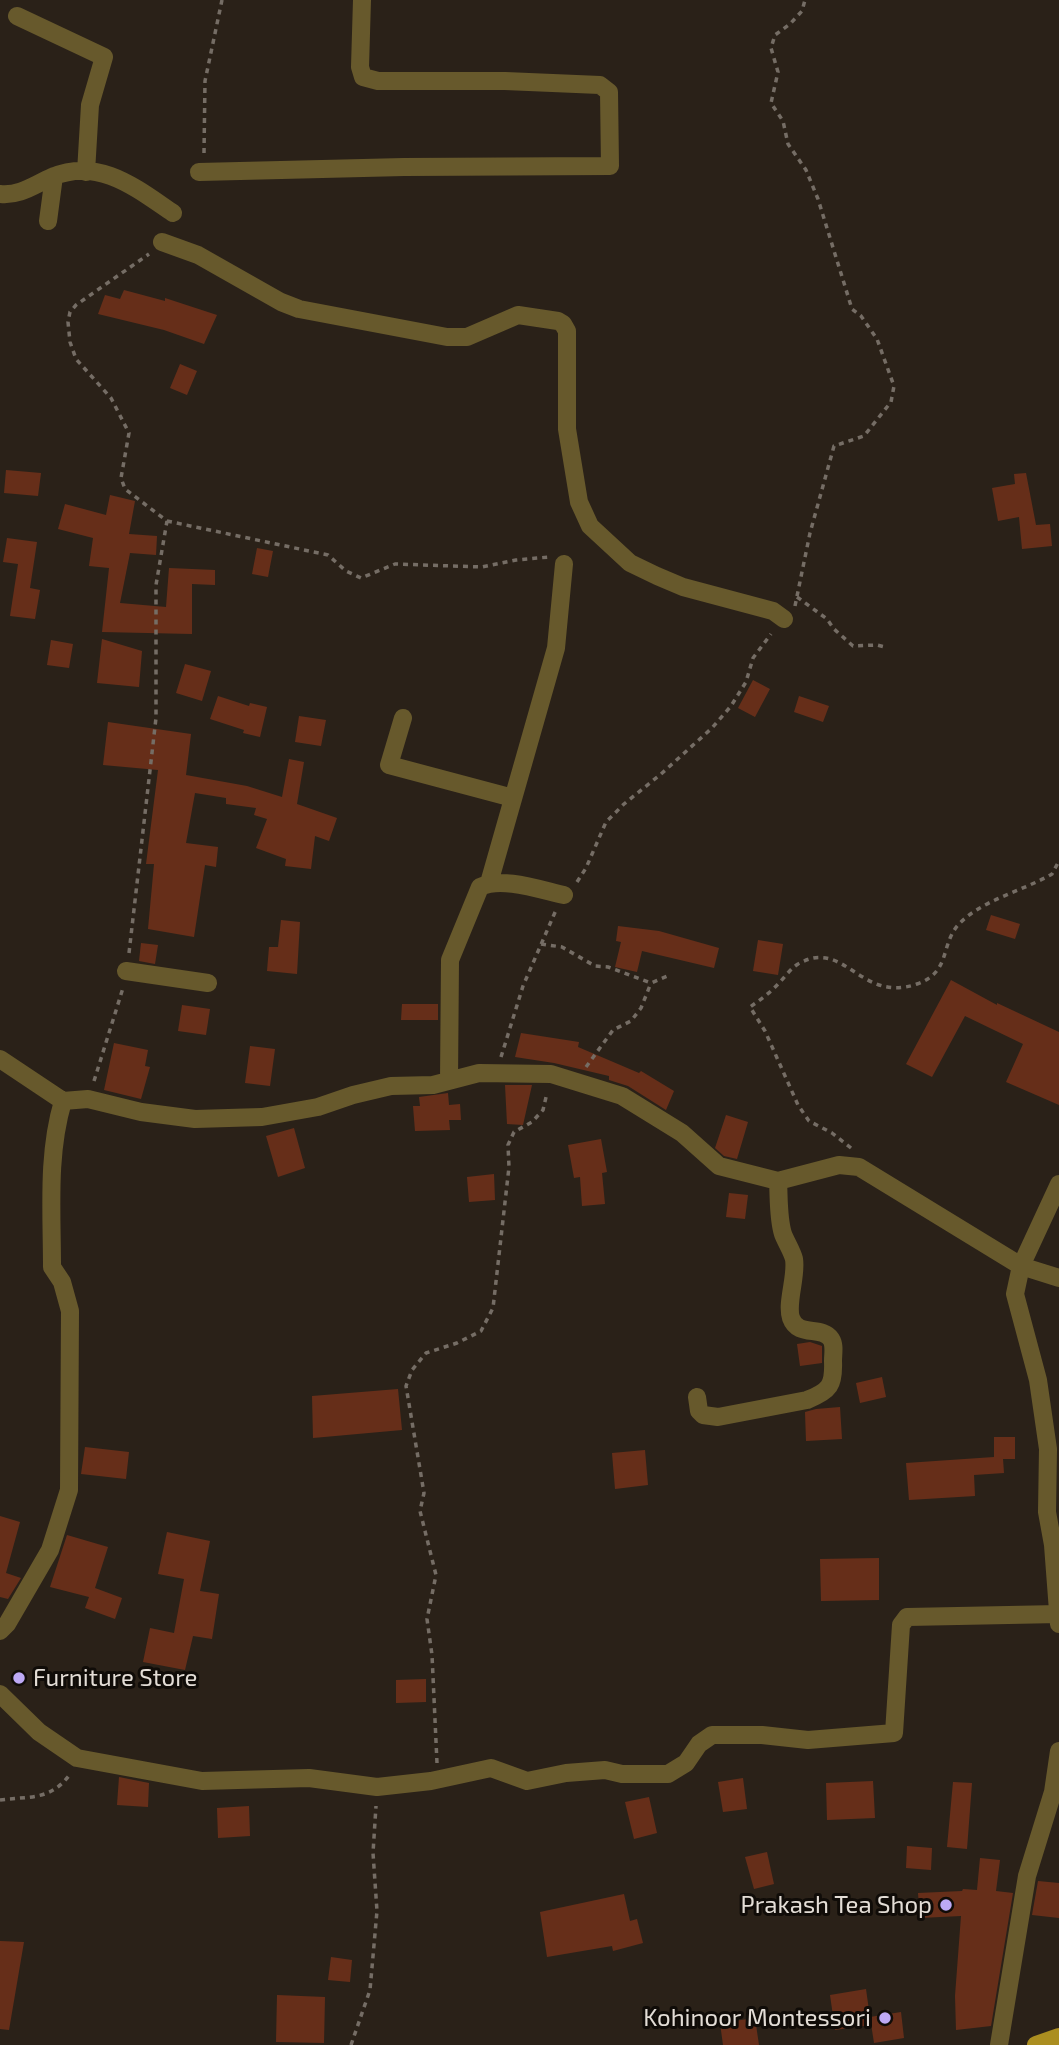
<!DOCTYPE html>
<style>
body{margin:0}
canvas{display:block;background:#2a2118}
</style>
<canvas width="1059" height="2045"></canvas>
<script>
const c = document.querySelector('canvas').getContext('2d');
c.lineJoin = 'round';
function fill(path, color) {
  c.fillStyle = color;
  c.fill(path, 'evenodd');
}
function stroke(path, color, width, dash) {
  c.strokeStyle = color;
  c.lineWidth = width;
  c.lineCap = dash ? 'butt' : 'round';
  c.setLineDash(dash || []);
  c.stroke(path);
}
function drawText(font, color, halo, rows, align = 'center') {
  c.font = font + ' "Exo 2",sans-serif';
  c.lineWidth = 6;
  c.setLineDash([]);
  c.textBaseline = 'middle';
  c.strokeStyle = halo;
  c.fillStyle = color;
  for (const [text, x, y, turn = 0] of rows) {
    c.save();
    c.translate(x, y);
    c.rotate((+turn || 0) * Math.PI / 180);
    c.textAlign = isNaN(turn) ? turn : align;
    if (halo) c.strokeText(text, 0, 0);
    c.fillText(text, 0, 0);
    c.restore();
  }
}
fill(new Path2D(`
 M 124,290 L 165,301 L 165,298 L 217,315 L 204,344 L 164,330 L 98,314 L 105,295 L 120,299 Z
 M 180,364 L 197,371 L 187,395 L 170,388 Z
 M 6,470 L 41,473 L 38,496 L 4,493 Z
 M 1026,473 L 1036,525 L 1050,524 L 1052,546 L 1022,549 L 1019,517 L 998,521 L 992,488 L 1015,484 L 1014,474 Z
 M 110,495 L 135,501 L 129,534 L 157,536 L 156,555 L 130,553 L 120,603 L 166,607 L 169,568 L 215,570 L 215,585 L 192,584 L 192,634 L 102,632 L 109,568 L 89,566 L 93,538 L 58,529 L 65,504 L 106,515 Z
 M 7,538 L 37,542 L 30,588 L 40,590 L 35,619 L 10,616 L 18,564 L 3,562 Z
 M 257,548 L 273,551 L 268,577 L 252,574 Z
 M 102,639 L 142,651 L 139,687 L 97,683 Z
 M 51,640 L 73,644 L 69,668 L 47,665 Z
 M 185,664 L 211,671 L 202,701 L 176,693 Z
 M 753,680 L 770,689 L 755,717 L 738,708 Z
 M 218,696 L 249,706 L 250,703 L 267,707 L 260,737 L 243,733 L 244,730 L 210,719 Z
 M 799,696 L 829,706 L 823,722 L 794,712 Z
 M 299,716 L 326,720 L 321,746 L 295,742 Z
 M 108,722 L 191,734 L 186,775 L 247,786 L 282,797 L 289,759 L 304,762 L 297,804 L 337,818 L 329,841 L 315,836 L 311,869 L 285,866 L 286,859 L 256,848 L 267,819 L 254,815 L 256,808 L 226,804 L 226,798 L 195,793 L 186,843 L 218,847 L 216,867 L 205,865 L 194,937 L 148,929 L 154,864 L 146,864 L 158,770 L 103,765 Z
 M 991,915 L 1020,924 L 1015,939 L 986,930 Z
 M 281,920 L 300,922 L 297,974 L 267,971 L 269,947 L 278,947 Z
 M 618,926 L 659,931 L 719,948 L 714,968 L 642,951 L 637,972 L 615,967 L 621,942 L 616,941 Z
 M 758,940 L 783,944 L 778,975 L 753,971 Z
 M 141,943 L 158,945 L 155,964 L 139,961 Z
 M 951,980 L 997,1005 L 997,1003 L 1059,1032 L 1059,1105 L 1006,1082 L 1023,1044 L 965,1016 L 932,1077 L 906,1064 Z
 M 402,1004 L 438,1004 L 438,1020 L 401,1020 Z
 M 182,1005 L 210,1009 L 206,1035 L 178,1031 Z
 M 521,1033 L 579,1042 L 578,1047 L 639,1073 L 641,1071 L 674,1091 L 666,1110 L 628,1086 L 609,1080 L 609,1076 L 554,1063 L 515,1057 Z
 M 114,1043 L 148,1050 L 145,1066 L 150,1067 L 141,1099 L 104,1090 Z
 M 250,1046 L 275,1049 L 270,1086 L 245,1083 Z
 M 505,1085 L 532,1085 L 523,1125 L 507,1124 Z
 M 448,1093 L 449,1105 L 460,1104 L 461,1120 L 449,1120 L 450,1130 L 415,1131 L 413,1106 L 420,1106 L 419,1097 Z
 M 726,1115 L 748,1122 L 737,1159 L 724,1156 L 715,1148 Z
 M 294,1128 L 305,1168 L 278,1177 L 266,1136 Z
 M 601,1139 L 607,1172 L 602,1173 L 605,1204 L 582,1206 L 580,1177 L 574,1178 L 568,1145 Z
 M 494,1174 L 495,1200 L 469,1202 L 467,1177 Z
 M 729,1193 L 748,1195 L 745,1219 L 726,1217 Z
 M 810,1342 L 822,1346 L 822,1363 L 800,1366 L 797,1344 Z
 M 882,1377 L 886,1397 L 860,1403 L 856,1383 Z
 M 398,1389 L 402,1430 L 313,1438 L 312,1396 Z
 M 840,1407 L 842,1439 L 806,1441 L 805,1412 L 816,1409 Z
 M 994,1437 L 1015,1437 L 1015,1459 L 1003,1459 L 1004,1473 L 974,1475 L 975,1496 L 909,1500 L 906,1463 L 994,1457 Z
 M 85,1447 L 129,1452 L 126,1479 L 81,1474 Z
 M 645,1450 L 648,1485 L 615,1489 L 612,1453 Z
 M 0,1516 L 20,1522 L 6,1573 L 21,1578 L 8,1599 L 0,1597 Z
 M 167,1532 L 210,1541 L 200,1591 L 219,1594 L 212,1639 L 193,1636 L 185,1670 L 143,1662 L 150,1628 L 174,1633 L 184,1579 L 158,1574 Z
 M 67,1535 L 108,1547 L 95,1588 L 122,1598 L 115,1619 L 85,1608 L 89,1597 L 50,1587 Z
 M 879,1558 L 879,1600 L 821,1601 L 820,1559 Z
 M 426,1679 L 426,1702 L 396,1703 L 396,1680 Z
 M 119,1777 L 149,1783 L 148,1807 L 117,1805 Z
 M 743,1778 L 747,1809 L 723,1812 L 718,1782 Z
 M 873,1781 L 875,1818 L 827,1820 L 826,1783 Z
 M 953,1782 L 972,1783 L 967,1849 L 947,1847 Z
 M 649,1797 L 657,1833 L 634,1839 L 625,1802 Z
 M 249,1806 L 250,1836 L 218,1838 L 217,1808 Z
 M 907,1846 L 932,1848 L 931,1870 L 906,1868 Z
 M 767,1852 L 774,1884 L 754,1889 L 745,1857 Z
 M 980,1858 L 1000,1860 L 996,1891 L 1013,1893 L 991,2026 L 956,2030 L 955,1996 L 961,1916 L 920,1918 L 918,1893 L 962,1891 L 963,1889 L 977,1890 Z
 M 1038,1881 L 1059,1883 L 1059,1918 L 1032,1915 Z
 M 624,1894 L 630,1921 L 637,1919 L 643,1943 L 613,1951 L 612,1946 L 547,1957 L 540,1912 Z
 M 0,1941 L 24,1942 L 9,2030 L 0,2029 Z
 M 331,1957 L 352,1960 L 350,1982 L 328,1980 Z
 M 866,1989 L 871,2025 L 835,2030 L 830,1995 Z
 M 277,1995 L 325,1997 L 324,2043 L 276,2042 Z
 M 901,2012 L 904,2038 L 874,2043 L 870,2017 Z
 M 755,2018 L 759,2045 L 723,2045 L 720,2023 Z`), '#662e19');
stroke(new Path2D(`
 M 204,153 L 205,81 L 222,0
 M 167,521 L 328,555 L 346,571 L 361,578 L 395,564 L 482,567 L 516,560 L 549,557
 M 797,597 L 827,619 L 834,629 L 853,646 L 877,645 L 885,647
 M 795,606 L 810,533 L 834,446 L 864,436 L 891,402 L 894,386 L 877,339 L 861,316 L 852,309 L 818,199 L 806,170 L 788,144 L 783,121 L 771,103 L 778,72 L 771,48 L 775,35 L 790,24 L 802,11 L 805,0
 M 577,882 L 586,868 L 606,822 L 624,804 L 661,774 L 712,728 L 731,706 L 746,682 L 753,658 L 771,634
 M 541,944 L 562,947 L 595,966 L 608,967 L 651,983 L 670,975
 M 129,953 L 156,718 L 156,585 L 167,521 L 125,489 L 121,478 L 129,433 L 111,398 L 76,359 L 70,342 L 68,322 L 70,312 L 76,305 L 149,254
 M 501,1057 L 523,986 L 556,910
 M 586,1067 L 613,1030 L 631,1021 L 641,1008 L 651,983
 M 94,1081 L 123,988
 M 851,1148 L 832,1133 L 809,1121 L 798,1105 L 765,1031 L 750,1007 C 760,1000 770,993 779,983 C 785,977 790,969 798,964 C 845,937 860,1004 917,984 C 951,972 940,946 958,925 C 981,900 1023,891 1052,874 L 1059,861
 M 437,1763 L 432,1655 L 427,1619 L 436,1575 L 420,1511 L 424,1493 L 406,1386 L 412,1370 L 426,1353 L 457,1343 L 481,1331 L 493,1308 L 509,1167 L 508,1145 L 514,1132 L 532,1122 L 543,1110 L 547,1093
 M 0,1800 C 30,1796 51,1801 71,1773
 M 351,2045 L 370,1990 L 377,1911 L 373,1853 L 376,1806`), '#756d65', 3.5, [5, 5]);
stroke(new Path2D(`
 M 17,16 L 104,57 L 90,105 L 86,172
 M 199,172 L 404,167 L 610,166 L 609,92 L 600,85 L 505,81 L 378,81 L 363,77 L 360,67 L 362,0
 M 0,194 C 20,196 34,185 52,177 C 99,157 136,188 173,213
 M 48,221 L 54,176
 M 162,242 L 198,255 L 281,302 L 299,309 L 447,337 L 467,337 L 518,315 L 558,321 L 563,324 L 567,331 L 567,429 L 579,502 L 590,526 L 630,563 L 657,576 L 683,587 L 773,611 L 784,619
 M 403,718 L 389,765 L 513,798
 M 489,883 L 556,648 L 564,564
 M 126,971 L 208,983
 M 0,1059 L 63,1101 L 88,1099 L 141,1112 L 195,1119 L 262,1117 L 318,1107 L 353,1095 L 391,1086 L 433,1085 L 479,1073 L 551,1074 L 622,1096 L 682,1133 L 719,1166 L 778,1181 L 839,1165 L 859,1167 L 1021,1266 L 1059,1278
 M 449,1080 L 450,960 L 480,887 C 501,876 541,890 564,895
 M 1059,1184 L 1021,1266 L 1015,1294 L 1038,1380 L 1048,1449 L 1047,1512 L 1053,1545 L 1059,1624
 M 697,1397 L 699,1411 L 703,1415 L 718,1417 L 807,1400 C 830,1391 834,1385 833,1361 C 833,1354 835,1345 831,1339 C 822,1325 798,1338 791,1318 C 786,1303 797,1276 794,1259 C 792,1251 786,1242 783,1234 C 778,1218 779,1198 778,1181
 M 0,1631 L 7,1624 L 50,1550 L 69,1490 L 70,1311 L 62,1282 L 52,1267 C 52,1211 47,1155 63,1101
 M 0,1694 L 39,1732 L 77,1758 L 202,1781 L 309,1778 L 377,1787 L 431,1781 L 491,1768 L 527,1781 L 566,1773 L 605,1770 L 622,1774 L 668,1774 L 686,1763 L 699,1744 L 712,1735 L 762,1735 L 808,1740 L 894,1733 L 901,1625 L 907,1617 L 1059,1614
 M 999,2045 L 1027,1876 L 1053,1792 L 1059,1751`), '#67592c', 18);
stroke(new Path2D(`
 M 1036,2045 L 1059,2037`), '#ab8e20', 18);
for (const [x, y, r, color] of [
 [19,1678,7,"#bda9f5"],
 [946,1905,7,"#bda9f5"],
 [885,2018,7,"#bda9f5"]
]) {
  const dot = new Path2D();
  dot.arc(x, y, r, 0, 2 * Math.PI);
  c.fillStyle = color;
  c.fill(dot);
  stroke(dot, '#100c08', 2.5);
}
drawText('24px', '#e3ddd6', '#100c08', [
 ["Furniture Store",33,1678,"left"],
 ["Prakash Tea Shop",932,1905],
 ["Kohinoor Montessori",871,2018]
], 'right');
</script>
